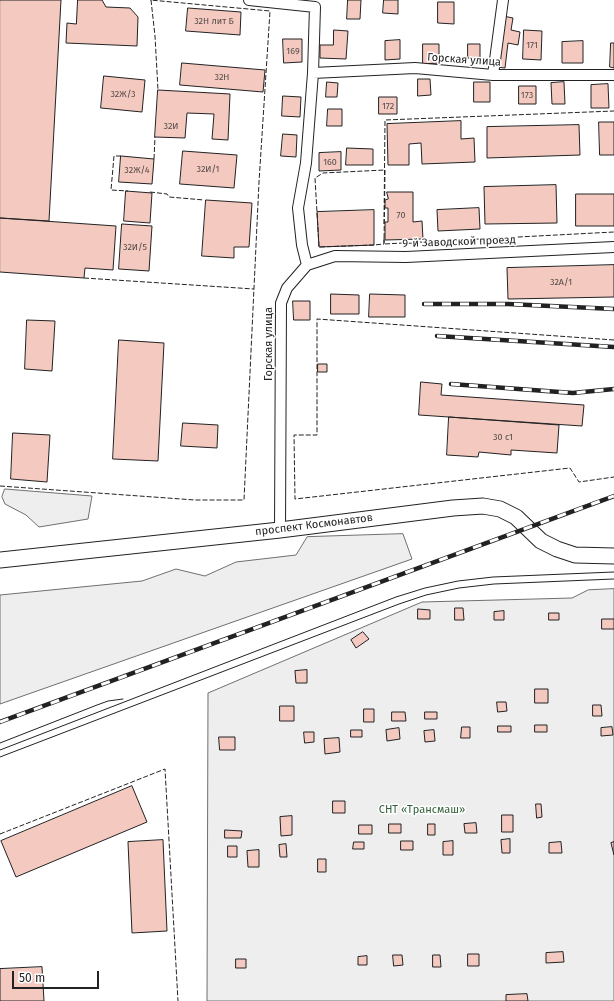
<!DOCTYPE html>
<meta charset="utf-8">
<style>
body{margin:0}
#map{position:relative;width:614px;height:1001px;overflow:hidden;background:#fff;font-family:"Fira Sans",sans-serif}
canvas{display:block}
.scale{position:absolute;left:12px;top:971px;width:87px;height:18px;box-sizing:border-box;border:2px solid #222;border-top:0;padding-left:5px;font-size:12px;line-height:14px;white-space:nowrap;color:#222;-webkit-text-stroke:3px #fff;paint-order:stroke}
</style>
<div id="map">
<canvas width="614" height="1001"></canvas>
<div class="scale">50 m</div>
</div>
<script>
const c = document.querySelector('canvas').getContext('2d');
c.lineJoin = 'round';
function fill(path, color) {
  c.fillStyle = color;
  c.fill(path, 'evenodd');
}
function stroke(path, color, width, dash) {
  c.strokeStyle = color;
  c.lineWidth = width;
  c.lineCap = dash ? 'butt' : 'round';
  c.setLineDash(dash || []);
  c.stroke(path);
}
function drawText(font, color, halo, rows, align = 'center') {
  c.font = font + ' "Fira Sans",sans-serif';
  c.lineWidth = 3;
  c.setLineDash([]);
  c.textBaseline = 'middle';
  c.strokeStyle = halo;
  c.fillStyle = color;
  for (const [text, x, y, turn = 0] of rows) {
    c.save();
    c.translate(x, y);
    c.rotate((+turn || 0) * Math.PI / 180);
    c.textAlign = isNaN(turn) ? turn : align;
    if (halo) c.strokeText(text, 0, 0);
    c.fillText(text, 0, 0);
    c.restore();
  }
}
const green = new Path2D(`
 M 5,489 L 92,496 L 88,519 L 39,527 L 26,515 L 5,504 L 2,497 Z
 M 403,534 L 412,559 L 0,704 L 0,595 L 142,581 L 176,569 L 205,576 L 236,562 L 296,555 L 307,537 Z
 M 614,589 L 614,1001 L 207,1001 L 208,693 L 422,602 L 572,598 L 588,590 Z`);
fill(green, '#eee');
stroke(green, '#6f6f6f', 1);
const building = new Path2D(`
 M 0,0 L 61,0 L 49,221 L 0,218 Z
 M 78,0 L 102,0 L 106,7 L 130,8 L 138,17 L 137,46 L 66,43 L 67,23 L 76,24 Z
 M 348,0 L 361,0 L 360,19 L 347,19 Z
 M 384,0 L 398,0 L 398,14 L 383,13 Z
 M 438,2 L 454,2 L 454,24 L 438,23 Z
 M 188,8 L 241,12 L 240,35 L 186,31 Z
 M 503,16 L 513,18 L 511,30 L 520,32 L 518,45 L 508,43 L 505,68 L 496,67 Z
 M 334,30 L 348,31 L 346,59 L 320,58 L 320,45 L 333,45 Z
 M 524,30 L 542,31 L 541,60 L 523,59 Z
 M 283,39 L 302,39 L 302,62 L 284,63 Z
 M 400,40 L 400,59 L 385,60 L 385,41 Z
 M 583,41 L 583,63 L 562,63 L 562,42 Z
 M 611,43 L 614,43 L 614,68 L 610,67 Z
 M 423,44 L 439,44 L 439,63 L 423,64 Z
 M 468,44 L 480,44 L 480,58 L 468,58 Z
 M 182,63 L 265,70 L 263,92 L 180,85 Z
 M 104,76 L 145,80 L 142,112 L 101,108 Z
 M 418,79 L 430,79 L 431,95 L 418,96 Z
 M 327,82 L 338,83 L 337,97 L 326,97 Z
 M 474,82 L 490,82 L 490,102 L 474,102 Z
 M 564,82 L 565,104 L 552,104 L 551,83 Z
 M 608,84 L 609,108 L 591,108 L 591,85 Z
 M 519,86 L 536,86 L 536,104 L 519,104 Z
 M 158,90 L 230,94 L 228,140 L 212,139 L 214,114 L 187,113 L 185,138 L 155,137 Z
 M 283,96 L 301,97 L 300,117 L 282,116 Z
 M 379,97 L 397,97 L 397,114 L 379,114 Z
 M 328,109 L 342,109 L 342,126 L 327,126 Z
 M 461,121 L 461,139 L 474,138 L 475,162 L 422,164 L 421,143 L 409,144 L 409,165 L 388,165 L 387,124 Z
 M 599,122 L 614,122 L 614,155 L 600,155 Z
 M 579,125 L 580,155 L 487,158 L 487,127 Z
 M 283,134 L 297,135 L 296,157 L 281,156 Z
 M 347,148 L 373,149 L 373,165 L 346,165 Z
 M 183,151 L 237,155 L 234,188 L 180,184 Z
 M 341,152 L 341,170 L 319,171 L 319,153 Z
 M 121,156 L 154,159 L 152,184 L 119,182 Z
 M 556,185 L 557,223 L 485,224 L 484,187 Z
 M 126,191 L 152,193 L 150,223 L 124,221 Z
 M 387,192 L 413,192 L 413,222 L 422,221 L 423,239 L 385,240 L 385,222 L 388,222 L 388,208 L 385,208 L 385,200 L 388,199 Z
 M 576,194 L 614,194 L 614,226 L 576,226 Z
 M 206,200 L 252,203 L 249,247 L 234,247 L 234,258 L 202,256 Z
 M 479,208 L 480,229 L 438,231 L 437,210 Z
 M 374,210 L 374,245 L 319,247 L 317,212 Z
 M 0,218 L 116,226 L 113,270 L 85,268 L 84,278 L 0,272 Z
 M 122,224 L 152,226 L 149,271 L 119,269 Z
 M 614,265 L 614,297 L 508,299 L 507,268 Z
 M 331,294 L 359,295 L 359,314 L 331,314 Z
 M 370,294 L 405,295 L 405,317 L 369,317 Z
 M 293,301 L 310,301 L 310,320 L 294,320 Z
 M 27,320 L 55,321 L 52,371 L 25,369 Z
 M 119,340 L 164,343 L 158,461 L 113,459 Z
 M 318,364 L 327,364 L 327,372 L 318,372 Z
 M 421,382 L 442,384 L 441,395 L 584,405 L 582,426 L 419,415 Z
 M 449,417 L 559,425 L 557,453 L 511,450 L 511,455 L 479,452 L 478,457 L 447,455 Z
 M 183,423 L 218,425 L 217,448 L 181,446 Z
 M 13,433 L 50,435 L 47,482 L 11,479 Z
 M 455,608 L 463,608 L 464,620 L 455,620 Z
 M 418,609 L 430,610 L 430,619 L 418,619 Z
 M 504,611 L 504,620 L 494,620 L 494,612 Z
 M 549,613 L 559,613 L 559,620 L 549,620 Z
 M 602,619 L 614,619 L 614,629 L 602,629 Z
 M 363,632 L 369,639 L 356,648 L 351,640 Z
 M 307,670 L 307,683 L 296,683 L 295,671 Z
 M 535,689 L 548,689 L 548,703 L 535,703 Z
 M 497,702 L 506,702 L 507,711 L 498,712 Z
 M 593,705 L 601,705 L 602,716 L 593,716 Z
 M 280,706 L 294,706 L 294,721 L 280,721 Z
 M 364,709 L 374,709 L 374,722 L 364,722 Z
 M 392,712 L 405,712 L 406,721 L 392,721 Z
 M 425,712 L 437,712 L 437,719 L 425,719 Z
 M 535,725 L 547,725 L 547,732 L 535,732 Z
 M 498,726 L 511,726 L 511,732 L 498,732 Z
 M 462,727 L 470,727 L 470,738 L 461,738 Z
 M 612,727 L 613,735 L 601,736 L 601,728 Z
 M 399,728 L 400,739 L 387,741 L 386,730 Z
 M 351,730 L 362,730 L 362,737 L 351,737 Z
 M 434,730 L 435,741 L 425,742 L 424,731 Z
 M 304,732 L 314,732 L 314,742 L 305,743 Z
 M 219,737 L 235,737 L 235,750 L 220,750 Z
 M 339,738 L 340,752 L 325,754 L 324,739 Z
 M 132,786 L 147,822 L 16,877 L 1,841 Z
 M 333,801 L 345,801 L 345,813 L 333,813 Z
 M 536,804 L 541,804 L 542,817 L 537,818 Z
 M 502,815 L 513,815 L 513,832 L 502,832 Z
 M 292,816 L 292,835 L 281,836 L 280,817 Z
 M 476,823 L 477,833 L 465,833 L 464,824 Z
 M 389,824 L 401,824 L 401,833 L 389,833 Z
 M 428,824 L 435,824 L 435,835 L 428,835 Z
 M 359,825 L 372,825 L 372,834 L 359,834 Z
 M 225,830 L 242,831 L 241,838 L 225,838 Z
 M 510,839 L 510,853 L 502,853 L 501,840 Z
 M 163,840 L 167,931 L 132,933 L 128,842 Z
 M 401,841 L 413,841 L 413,850 L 401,850 Z
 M 453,841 L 453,855 L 443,855 L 443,842 Z
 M 354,842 L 364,842 L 364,849 L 353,849 Z
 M 561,842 L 562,853 L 549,853 L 549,843 Z
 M 614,842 L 614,855 L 611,843 Z
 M 286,844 L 287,857 L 280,857 L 279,845 Z
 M 228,846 L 237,846 L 237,857 L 228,857 Z
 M 259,850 L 259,867 L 248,867 L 247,851 Z
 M 318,859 L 326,859 L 326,872 L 318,872 Z
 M 563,952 L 564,962 L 546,963 L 546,953 Z
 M 468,954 L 479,954 L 479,966 L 468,966 Z
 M 393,955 L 402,955 L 403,965 L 394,966 Z
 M 433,955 L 440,955 L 441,967 L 433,967 Z
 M 367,956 L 367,965 L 358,965 L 358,957 Z
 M 236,959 L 246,959 L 246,968 L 236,968 Z
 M 42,967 L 44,1001 L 0,1001 L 0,969 Z
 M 527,994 L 528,1001 L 506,1001 L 506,995 Z`);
fill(building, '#f3c9c0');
stroke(building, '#222', 1);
const street = new Path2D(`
 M 249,0 L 315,7 L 313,73 L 306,163 L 298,208 L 302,245 L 307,265
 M 313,73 L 415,68 L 493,75 L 614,75
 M 493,75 L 503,0
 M 307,265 L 335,256 L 406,257 L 614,247
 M 280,530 L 281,303 L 287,288 L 307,265`);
const secondary = new Path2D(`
 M 0,560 L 280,530 L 453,508 L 483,506 L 500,509 L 516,517 L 541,541 L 557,549 L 575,555 L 614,556`);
stroke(street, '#222', 12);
stroke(secondary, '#222', 17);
stroke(street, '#fff', 10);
stroke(secondary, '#fff', 15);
stroke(new Path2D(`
 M 0,743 L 97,705 L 108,701 L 123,699
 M 0,750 L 396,597 L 425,588 L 458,581 L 493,577 L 614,572
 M 0,757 L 399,604 L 426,595 L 459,588 L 494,584 L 614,579`), '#222', 1);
const rail = new Path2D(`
 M 424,304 L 508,304 L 614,309
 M 437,336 L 614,347
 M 451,384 L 573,393 L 614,389
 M 0,722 L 614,496`);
stroke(rail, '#222', 4.5);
stroke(rail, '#fff', 3, [9]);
stroke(new Path2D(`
 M 151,0 L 155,36 L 158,90
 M 121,156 L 114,156 L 111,190 L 128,191
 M 154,159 L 155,137
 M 385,170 L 384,244 L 374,245 L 319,247 L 315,178 L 323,173 Z
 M 150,192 L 167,194 L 169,197 L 204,200
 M 384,224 L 385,120 L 614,111
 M 384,238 L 384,244 L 614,232
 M 84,278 L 254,289
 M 614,340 L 317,319 L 317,435 L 294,435 L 295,499 L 570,468 L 579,482 L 614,477
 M 0,486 L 195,500 L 244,500 L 259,182 L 270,11 L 150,0
 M 0,834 L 165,769 L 178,1001`), '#222', 1, [5, 2]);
drawText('9px', '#564c4a', null, [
 ["32Н лит Б",214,21],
 ["171",532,45],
 ["169",293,51],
 ["32Н",222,77],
 ["32Ж/3",123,94],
 ["173",527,95],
 ["172",388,106],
 ["32И",171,126],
 ["160",330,162],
 ["32И/1",208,169],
 ["32Ж/4",137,170],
 ["70",401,215],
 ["32И/5",135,247],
 ["32А/1",561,282],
 ["30 с1",503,437]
]);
drawText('11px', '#222', '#fff', [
 ["Горская улица",464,60,4],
 ["9-й Заводской проезд",459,242,-2],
 ["Горская улица",269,344,-90],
 ["проспект Космонавтов",314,525,-7]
]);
drawText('11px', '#2f5e38', '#fff', [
 ["СНТ «Трансмаш»",422,810]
]);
</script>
